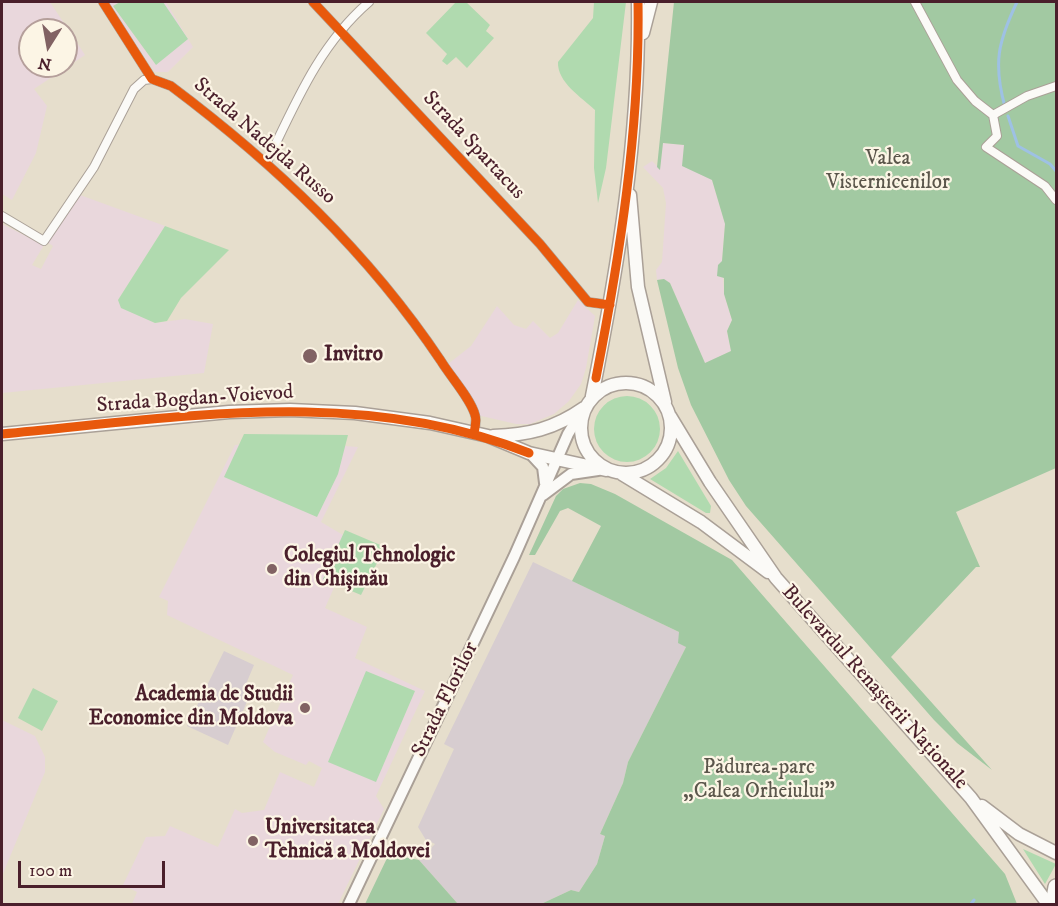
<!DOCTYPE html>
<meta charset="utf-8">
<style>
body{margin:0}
#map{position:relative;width:1058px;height:906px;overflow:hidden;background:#e6decc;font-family:"IM FELL DW Pica",serif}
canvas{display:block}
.frame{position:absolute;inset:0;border:3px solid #4a1f2b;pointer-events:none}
.north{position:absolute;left:18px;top:18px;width:60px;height:60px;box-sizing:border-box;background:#fcf5e5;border:2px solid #b59f9b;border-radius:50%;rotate:191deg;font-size:16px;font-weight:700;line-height:24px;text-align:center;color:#4a1f2b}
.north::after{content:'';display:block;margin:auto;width:21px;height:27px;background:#816263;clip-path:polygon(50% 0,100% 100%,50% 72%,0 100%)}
.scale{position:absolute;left:18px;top:861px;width:147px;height:27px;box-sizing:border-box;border:3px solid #4a1f2b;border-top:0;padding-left:8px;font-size:18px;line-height:21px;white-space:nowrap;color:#4a1f2b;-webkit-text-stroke:4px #fcf5e5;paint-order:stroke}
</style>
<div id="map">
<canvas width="1058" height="906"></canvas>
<div class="frame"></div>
<div class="north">N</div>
<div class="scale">100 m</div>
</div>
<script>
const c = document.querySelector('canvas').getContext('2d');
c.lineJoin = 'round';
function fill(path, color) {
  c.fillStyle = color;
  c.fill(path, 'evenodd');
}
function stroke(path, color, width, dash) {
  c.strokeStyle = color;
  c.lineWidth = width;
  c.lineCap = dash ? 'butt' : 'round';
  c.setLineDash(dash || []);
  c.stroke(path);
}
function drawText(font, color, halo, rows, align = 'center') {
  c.font = font + ' "IM FELL DW Pica",serif';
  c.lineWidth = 4.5;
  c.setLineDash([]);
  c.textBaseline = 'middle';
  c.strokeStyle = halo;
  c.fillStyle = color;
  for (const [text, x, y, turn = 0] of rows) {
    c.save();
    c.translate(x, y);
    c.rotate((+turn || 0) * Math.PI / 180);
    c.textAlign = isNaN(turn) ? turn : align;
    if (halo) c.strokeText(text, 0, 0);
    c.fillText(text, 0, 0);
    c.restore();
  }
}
fill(new Path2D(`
 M 2,2 L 50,2 L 85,55 L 34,89 L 47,106 L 36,153 L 12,200 L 2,194 ZM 30,30 L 66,30 L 66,66 L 30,66 Z
 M 106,2 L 166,2 L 193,47 L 168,72 L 155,72 Z
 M 663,143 L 684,145 L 712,180 L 725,223 L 722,262 L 724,294 L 732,320 L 727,331 L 731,351 L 705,364 L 670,283 L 661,279 L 657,280 L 656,270 L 662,262 L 666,203 L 663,188 L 643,167 L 652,161 L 660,169 Z
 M 80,195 L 165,226 L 118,300 L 155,323 L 185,319 L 213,324 L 204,373 L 2,393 L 2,224 L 44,245 L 32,265 L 41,269 L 53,246 L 47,242 Z
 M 578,300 L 595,316 L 586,368 L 581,384 L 569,401 L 554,414 L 530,424 L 516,424 L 477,415 L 448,364 L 471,346 L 497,306 L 514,325 L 526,329 L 533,321 L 550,338 L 558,333 Z
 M 296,442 L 358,447 L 321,522 L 377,555 L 336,583 L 325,608 L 367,627 L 355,658 L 425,691 L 376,796 L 384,809 L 338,904 L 132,904 L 137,892 L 123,885 L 146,837 L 165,836 L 170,826 L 218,847 L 235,809 L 242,813 L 264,810 L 280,772 L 314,787 L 322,768 L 309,761 L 306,765 L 275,752 L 263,742 L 293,675 L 167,615 L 168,601 L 159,597 L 235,445 Z
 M 2,720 L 35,736 L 45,757 L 45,772 L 2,876 Z`), '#e9d7dc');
fill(new Path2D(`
 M 533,562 L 679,632 L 686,647 L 628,762 L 623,783 L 600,834 L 605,836 L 597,864 L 579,892 L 571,890 L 541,904 L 458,904 L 419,860 L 435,844 L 431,842 L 429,845 L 418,827 L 454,749 L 444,744 Z
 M 224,651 L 254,665 L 246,684 L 253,688 L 228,745 L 187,726 Z`), '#d7cdd0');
fill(new Path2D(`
 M 120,2 L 163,2 L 188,39 L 156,65 L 113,6 Z
 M 456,2 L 466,2 L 490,25 L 486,31 L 494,38 L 467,68 L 456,57 L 447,65 L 442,61 L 447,54 L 426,33 Z
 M 594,2 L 626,2 L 606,168 L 598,203 L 594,168 L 595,110 C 581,97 557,82 558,62 L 593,18 Z
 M 165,226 L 229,250 L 181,298 L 167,321 L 155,323 L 121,308 L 118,300 Z
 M594 429a33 33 0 1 1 66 0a33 33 0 1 1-66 0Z
 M 244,434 L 348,435 L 338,474 L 317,517 L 224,477 Z
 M 678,451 L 711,506 L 710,513 L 706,513 L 650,479 L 666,468 Z
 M 345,530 L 385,547 L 361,595 L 323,579 Z
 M 366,671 L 415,691 L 376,782 L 328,762 Z
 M 33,688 L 58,701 L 42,731 L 18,718 Z
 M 1023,849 L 1056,864 L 1045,884 Z`), '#b0daaf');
fill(new Path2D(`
 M 674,2 L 1056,2 L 1056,468 L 956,512 L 980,567 L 976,567 L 891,657 L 992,770 L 957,743 L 934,720 L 746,506 L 729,480 L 691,405 L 678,368 L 657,280 L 664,279 L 670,283 L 705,363 L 731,351 L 727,331 L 732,320 L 724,294 L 724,278 L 717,276 L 718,265 L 722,261 L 725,224 L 712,180 L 682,166 L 684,145 L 663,143 L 660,170 L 657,167 Z
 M 580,483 L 591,484 L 615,494 L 732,560 L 1005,874 L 1017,904 L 541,904 L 571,890 L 579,892 L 597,864 L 605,836 L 600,834 L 623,783 L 628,762 L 686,647 L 678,643 L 679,632 L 572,581 L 601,526 L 568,508 L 560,511 L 535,555 L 529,555 L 556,496 L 563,489 Z
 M 389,854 L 419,860 L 458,904 L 365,904 Z`), '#a2c9a2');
stroke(new Path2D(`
 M 1005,107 C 993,63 998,42 1017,2
 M 1008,116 L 1018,146 L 1050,164 L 1056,171
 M 971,904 L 974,900`), '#9ec1e4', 3);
const street = new Path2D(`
 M 103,2 L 152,79 L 171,86 C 275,164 368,252 441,361 C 450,376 471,399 475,415 C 477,420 475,428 474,433
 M 313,2 L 540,244 L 588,302 L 610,305
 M 915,2 L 957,80 L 975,101 L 993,115 L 997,136 L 986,147 L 1045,186 L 1056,200
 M 993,115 L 1027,96 L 1056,86
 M 267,162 C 295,104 319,45 369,2
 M 2,216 L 44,241 L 94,167 L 134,89 L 144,80 L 152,79`);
const secondary = new Path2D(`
 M 530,453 L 543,467 L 545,483
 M 543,495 L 571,474 L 598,470
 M 349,904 L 514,557 L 568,434 L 583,409`);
const primary = new Path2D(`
 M 643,33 L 651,2
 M 630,195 L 638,287 L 665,402
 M581 428a45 45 0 1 1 90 0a45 45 0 1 1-90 0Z
 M 592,396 C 618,267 640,134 638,2
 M 670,416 L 710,482 L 776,578 L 971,798 L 1048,904
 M 2,434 L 229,412 L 290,410 L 355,413 L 430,423 L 488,436 L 529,453 L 606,470
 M 493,436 C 528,435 554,429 584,408
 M 622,474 L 701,522 L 768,572
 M 982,806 L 1019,834 L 1056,853`);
const highway = new Path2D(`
 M 1053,904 L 1056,887`);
stroke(street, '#aaa097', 10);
stroke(secondary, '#aaa097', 14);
stroke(primary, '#aaa097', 15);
stroke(highway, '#aaa097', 18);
stroke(street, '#fbfaf7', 8);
stroke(secondary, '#fbfaf7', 10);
stroke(primary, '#fbfaf7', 12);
stroke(highway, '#fbfaf7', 15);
stroke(new Path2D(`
 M 103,2 L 152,79 L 171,86 C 275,164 368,252 441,361 C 450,376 471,399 475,415 C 477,420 475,428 474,433
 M 313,2 L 540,244 L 588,302 L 610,305
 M 596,378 C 620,255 640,128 638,2
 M 2,434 C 178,418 359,385 529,453`), '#e8590c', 9);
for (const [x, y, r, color] of [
 [310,356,8,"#816263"],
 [272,569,6,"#816263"],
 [305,708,6,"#816263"],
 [253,841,6,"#816263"]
]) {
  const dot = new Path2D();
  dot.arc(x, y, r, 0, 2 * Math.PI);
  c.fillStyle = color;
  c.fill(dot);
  stroke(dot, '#fcf5e5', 2);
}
drawText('21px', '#4a1f2b', '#fcf5e5', [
 ["Strada Nadejda Russo",264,142,41],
 ["Strada Spartacus",473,146,47],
 ["Strada Bogdan-Voievod",195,400,-4],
 ["Bulevardul Renașterii Naționale",874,688,48],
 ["Strada Florilor",446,700,-64]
]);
drawText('21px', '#5b564b', '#fcf5e5', [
 ["Valea",888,160],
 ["Visternicenilor",888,184],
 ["Pădurea-parc",759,769],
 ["„Calea Orheiului”",759,793]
]);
drawText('bold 21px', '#4a1f2b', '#fcf5e5', [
 ["Invitro",324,356],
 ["Colegiul Tehnologic",284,557],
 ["din Chișinău",284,581],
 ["Academia de Studii",293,696,"right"],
 ["Economice din Moldova",293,720,"right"],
 ["Universitatea",265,829],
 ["Tehnică a Moldovei",265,853]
], 'left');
</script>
